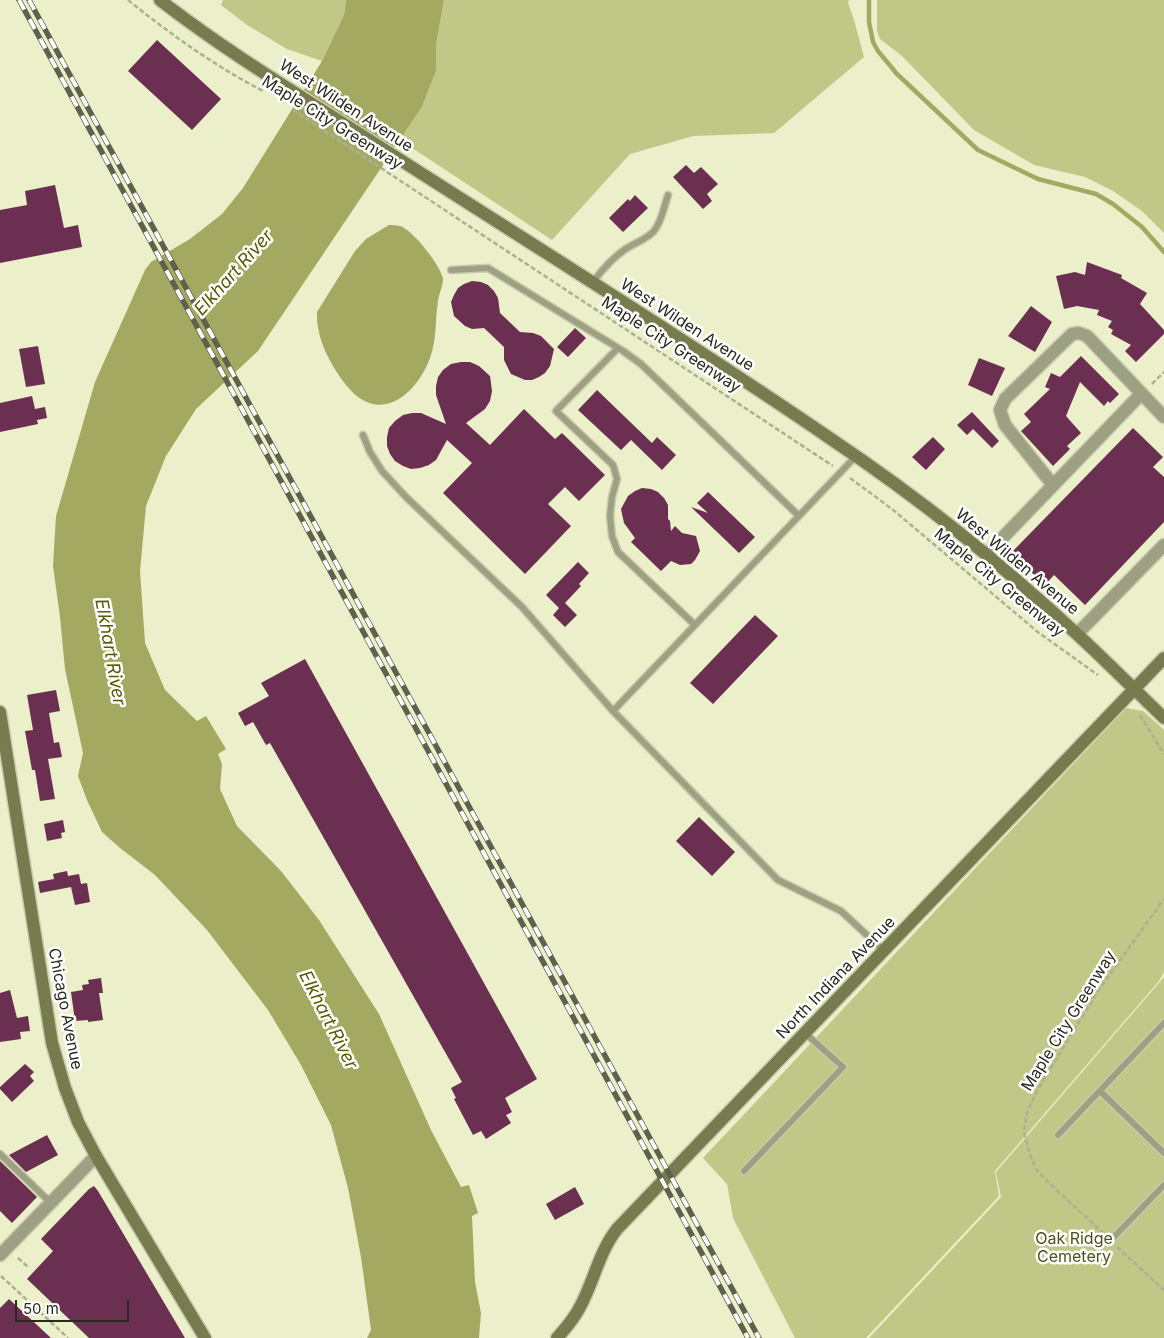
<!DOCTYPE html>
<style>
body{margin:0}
#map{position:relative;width:1164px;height:1338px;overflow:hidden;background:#ebefca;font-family:Inter,sans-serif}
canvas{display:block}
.scale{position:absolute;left:15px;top:1300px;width:114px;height:22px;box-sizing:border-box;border:2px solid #292a1d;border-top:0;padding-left:6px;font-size:15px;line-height:18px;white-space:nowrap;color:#292a1d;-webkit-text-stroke:4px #fff;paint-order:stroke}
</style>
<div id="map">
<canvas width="1164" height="1338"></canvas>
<div class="scale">50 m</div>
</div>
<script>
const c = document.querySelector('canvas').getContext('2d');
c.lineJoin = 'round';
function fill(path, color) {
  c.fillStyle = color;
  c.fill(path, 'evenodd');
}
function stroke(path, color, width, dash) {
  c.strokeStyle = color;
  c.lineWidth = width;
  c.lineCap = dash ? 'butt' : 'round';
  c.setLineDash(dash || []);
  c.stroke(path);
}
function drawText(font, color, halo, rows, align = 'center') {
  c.font = font + ' Inter,sans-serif';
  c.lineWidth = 5;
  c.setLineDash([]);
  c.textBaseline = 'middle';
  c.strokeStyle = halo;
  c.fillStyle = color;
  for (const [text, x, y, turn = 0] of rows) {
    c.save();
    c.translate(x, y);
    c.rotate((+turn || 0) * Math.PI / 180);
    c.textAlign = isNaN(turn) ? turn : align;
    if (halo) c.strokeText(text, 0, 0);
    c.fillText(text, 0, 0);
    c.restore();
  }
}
fill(new Path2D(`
 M 223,0 L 346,0 L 344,15 L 322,61 L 287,49 L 247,25 L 221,5 Z
 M 444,0 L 849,0 L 848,3 L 854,20 L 864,57 L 774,133 L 693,136 L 630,154 L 552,240 L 400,140 L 422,107 L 436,71 L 436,45 Z
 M 877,0 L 1164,0 L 1164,233 L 1142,211 L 1113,191 L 1085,177 L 1034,165 L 974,130 L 902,56 L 880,39 L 877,31 Z
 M 1126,708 L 1143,711 L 1164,730 L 1164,972 L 1159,981 L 995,1171 L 999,1196 L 866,1338 L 795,1338 L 733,1218 L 727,1184 L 703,1158 Z
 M 1164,977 L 1164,1338 L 869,1338 L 1001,1197 L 996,1172 Z`), '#c1c786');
fill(new Path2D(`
 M 346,0 L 444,0 L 436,45 L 436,71 L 422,107 L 258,351 L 196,409 L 166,456 L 146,506 L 140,571 L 145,643 L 165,690 L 197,721 L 206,716 L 226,749 L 218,754 L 222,764 L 220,789 L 237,826 L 281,871 L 319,920 L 379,1014 L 431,1130 L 461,1187 L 469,1185 L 478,1213 L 472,1216 L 475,1282 L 481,1313 L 479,1338 L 367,1338 L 371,1330 L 361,1257 L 348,1188 L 331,1125 L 301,1065 L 268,1010 L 207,930 L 155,875 L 120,848 L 102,832 L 87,800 L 78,776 L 83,753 L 65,669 L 60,617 L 53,566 L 56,516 L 95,382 L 145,270 L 151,262 L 190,239 L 222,214 L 243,188 L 322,61 L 344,15 Z
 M 389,225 C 392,225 397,225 400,226 C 413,230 441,266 443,279 C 443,285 439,294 438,301 C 435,319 437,340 430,358 C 416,396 378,426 346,385 C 330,364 316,339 317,312 L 355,251 L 366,239 Z`), '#a4a962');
stroke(new Path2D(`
 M 869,0 L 869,22 L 873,42 L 878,51 L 897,74 L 978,150 L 1038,179 L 1096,194 L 1113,204 L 1142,227 L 1164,252`), '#a4a962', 4.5);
fill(new Path2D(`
 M 157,40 L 221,99 L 192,130 L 128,71 Z
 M 686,165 L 694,173 L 701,167 L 718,184 L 707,194 L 712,201 L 703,209 L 673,177 Z
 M 55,185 L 64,228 L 78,225 L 82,247 L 0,263 L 0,210 L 27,205 L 25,191 Z
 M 635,195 L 648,208 L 623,232 L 609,218 L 628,199 L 630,201 Z
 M 1087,262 L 1122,275 L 1121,278 L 1147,293 L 1140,304 L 1164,330 L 1164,334 L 1136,362 L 1125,351 L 1131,345 L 1111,334 L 1113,330 L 1108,327 L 1112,321 L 1097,315 L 1099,310 L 1077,306 L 1064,309 L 1056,276 L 1075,272 L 1085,275 Z
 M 472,281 L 481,282 L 488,285 L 494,291 L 498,298 L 500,313 L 520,332 L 533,333 L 541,336 L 554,349 L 550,366 L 545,373 L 539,377 L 532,380 L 525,380 L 511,374 L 504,360 L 504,347 L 484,328 L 472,329 L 465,326 L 454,316 L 451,302 L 454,295 L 458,288 L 464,284 Z
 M 1031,306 L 1052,322 L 1035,352 L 1008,336 Z
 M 575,328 L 586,338 L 568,357 L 557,347 Z
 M 38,346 L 45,384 L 26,387 L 19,349 Z
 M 1081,356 L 1119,394 L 1110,403 L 1108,401 L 1104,406 L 1080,382 L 1066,416 L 1081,433 L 1067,446 L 1070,449 L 1053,466 L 1021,431 L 1031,422 L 1024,414 L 1050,389 L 1045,387 L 1051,373 L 1060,377 Z
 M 979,358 L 1005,368 L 992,396 L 968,385 Z
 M 461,362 L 470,362 L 479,366 L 490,376 L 492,391 L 490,401 L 485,409 L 466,423 L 490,445 L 524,409 L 555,439 L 562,433 L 605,475 L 579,501 L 565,487 L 548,504 L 571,526 L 525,574 L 443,493 L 472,463 L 447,440 L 436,460 L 429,465 L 420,468 L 411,469 L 403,466 L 395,461 L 390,454 L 387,446 L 387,437 L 389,428 L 395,421 L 403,415 L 412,413 L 421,413 L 446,424 L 436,395 L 436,386 L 438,377 L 443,370 L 451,364 Z
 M 597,390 L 652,443 L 657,437 L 676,455 L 662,470 L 631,440 L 621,450 L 578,410 Z
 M 32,396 L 35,409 L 45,407 L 47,418 L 37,420 L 38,424 L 0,432 L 0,403 Z
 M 972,412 L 999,441 L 992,448 L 973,429 L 967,435 L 957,425 Z
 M 1133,428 L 1163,457 L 1153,467 L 1164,477 L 1164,522 L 1085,605 L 1054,575 L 1045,585 L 1011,553 Z
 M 933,437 L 945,449 L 926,470 L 912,457 Z
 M 642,488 L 651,489 L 658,492 L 664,498 L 668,505 L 668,519 L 670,521 L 671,531 L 675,526 L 682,533 L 696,536 L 700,551 L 695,560 L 691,564 L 680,565 L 671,561 L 661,571 L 631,542 L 635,538 L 624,523 L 621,509 L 628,496 L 635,491 Z
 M 708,492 L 755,537 L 739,553 L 691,507 L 708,513 L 697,503 Z
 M 578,562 L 589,573 L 579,584 L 581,586 L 565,603 L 577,615 L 565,627 L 553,615 L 559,608 L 546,595 Z
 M 755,615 L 778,636 L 713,704 L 690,683 Z
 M 305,659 L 537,1079 L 505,1098 L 512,1112 L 506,1115 L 511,1123 L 486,1139 L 481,1131 L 473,1135 L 454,1099 L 456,1098 L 451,1088 L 462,1082 L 270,743 L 266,745 L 253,722 L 245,726 L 238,713 L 269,696 L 261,683 Z
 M 56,690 L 60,711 L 49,713 L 54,743 L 59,742 L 62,757 L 48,759 L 55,799 L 40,801 L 35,770 L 32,770 L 25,731 L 33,730 L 27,695 Z
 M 699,817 L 735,852 L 712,876 L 676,841 Z
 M 63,820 L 65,832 L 61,833 L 62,838 L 47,841 L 44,824 Z
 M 67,871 L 68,876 L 79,874 L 81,884 L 87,883 L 90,902 L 75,905 L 71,887 L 40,893 L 38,882 L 54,879 L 53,874 Z
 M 101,978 L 103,993 L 99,993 L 103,1020 L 88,1022 L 88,1020 L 75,1021 L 71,992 L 83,990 L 82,985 L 89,984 L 88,980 Z
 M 10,990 L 17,1018 L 28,1016 L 30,1031 L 20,1032 L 21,1039 L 0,1042 L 0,993 Z
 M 25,1064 L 34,1072 L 30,1076 L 34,1081 L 12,1102 L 0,1089 L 0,1087 Z
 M 47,1135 L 58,1155 L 26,1172 L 9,1155 Z
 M 0,1161 L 37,1197 L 12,1223 L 0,1211 Z
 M 94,1186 L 98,1191 L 185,1338 L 89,1338 L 27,1279 L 53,1251 L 41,1239 L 89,1189 Z
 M 575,1187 L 584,1204 L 555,1220 L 546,1204 Z
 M 9,1299 L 51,1338 L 0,1338 L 0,1308 Z`), '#6a2f51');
const lane = new Path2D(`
 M 451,270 L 488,268 L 623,351 L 641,364 L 799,516
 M 592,283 C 602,270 611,259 624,250 C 634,243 646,240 654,231 C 662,221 664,207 668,195
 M 618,348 L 556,411 L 613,465 L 617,479 L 612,497 L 610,516 L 612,536 L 618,552 L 695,625
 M 363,435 L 370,452 L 382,471 L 406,497 L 522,607 L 613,711 L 778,880 L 841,911 L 884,951
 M 613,711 L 856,456
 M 1100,1091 L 1164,1153
 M 1058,1135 L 1164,1023
 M 0,1154 L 51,1203
 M 744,1171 L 843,1067 L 805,1033
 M 1111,1240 L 1164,1185`);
const street = new Path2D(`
 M 1053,485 L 1005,425 L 1000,410 L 1005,399 L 1072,334 L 1079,333 L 1087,336 L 1164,417
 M 986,555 L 1141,394
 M 1077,634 L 1164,545
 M 0,1255 L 96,1156`);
const secondary = new Path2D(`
 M 160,0 C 232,56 311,102 388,152 C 536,247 686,340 831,439 C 919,498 1002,564 1079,636 C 1108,663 1136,691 1164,718
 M 0,712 L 52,1043 L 65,1088 L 78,1122 L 96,1156 L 205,1338
 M 557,1338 C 566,1328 574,1319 580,1307 C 594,1281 599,1252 617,1229 L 1164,658`);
stroke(lane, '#c8ccab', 9);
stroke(street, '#c8ccab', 15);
stroke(secondary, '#c8ccab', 15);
stroke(new Path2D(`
 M 128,0 C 170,34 215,66 263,91
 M 293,110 L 833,466
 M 1152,384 L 1164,372
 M 850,478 L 892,509 L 1039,633 L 1098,675
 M 1140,715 L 1164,754
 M 1104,1234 L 1047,1181 L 1036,1169 L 1029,1152 L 1024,1132 L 1027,1113 L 1038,1089 L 1098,991 L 1164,899
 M 1117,1247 L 1164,1290
 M 18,1258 L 28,1267
 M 1,1276 L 68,1338`), '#adb092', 2.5, [5, 2.5]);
stroke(lane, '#9da082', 6);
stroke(street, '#9da082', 12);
stroke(secondary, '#787b4e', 12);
const rail = new Path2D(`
 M 19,0 L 748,1338
 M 29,0 L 759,1338`);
stroke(rail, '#5f614d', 5.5);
stroke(rail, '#fff', 4, [11]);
drawText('16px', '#292a1d', '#fff', [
 ["West Wilden Avenue",346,106,33],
 ["Maple City Greenway",332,123,32],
 ["West Wilden Avenue",687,325,33],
 ["Maple City Greenway",671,345,33],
 ["West Wilden Avenue",1017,562,40],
 ["Maple City Greenway",999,583,39],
 ["North Indiana Avenue",836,978,-46],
 ["Chicago Avenue",65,1009,79],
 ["Maple City Greenway",1069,1021,-58]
]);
drawText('16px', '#4e511b', '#fff', [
 ["Oak Ridge",1074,1239],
 ["Cemetery",1074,1257]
]);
drawText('italic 18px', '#585b02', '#fff', [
 ["Elkhart River",234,273,-48],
 ["Elkhart River",110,652,80],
 ["Elkhart River",328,1020,63]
]);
</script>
